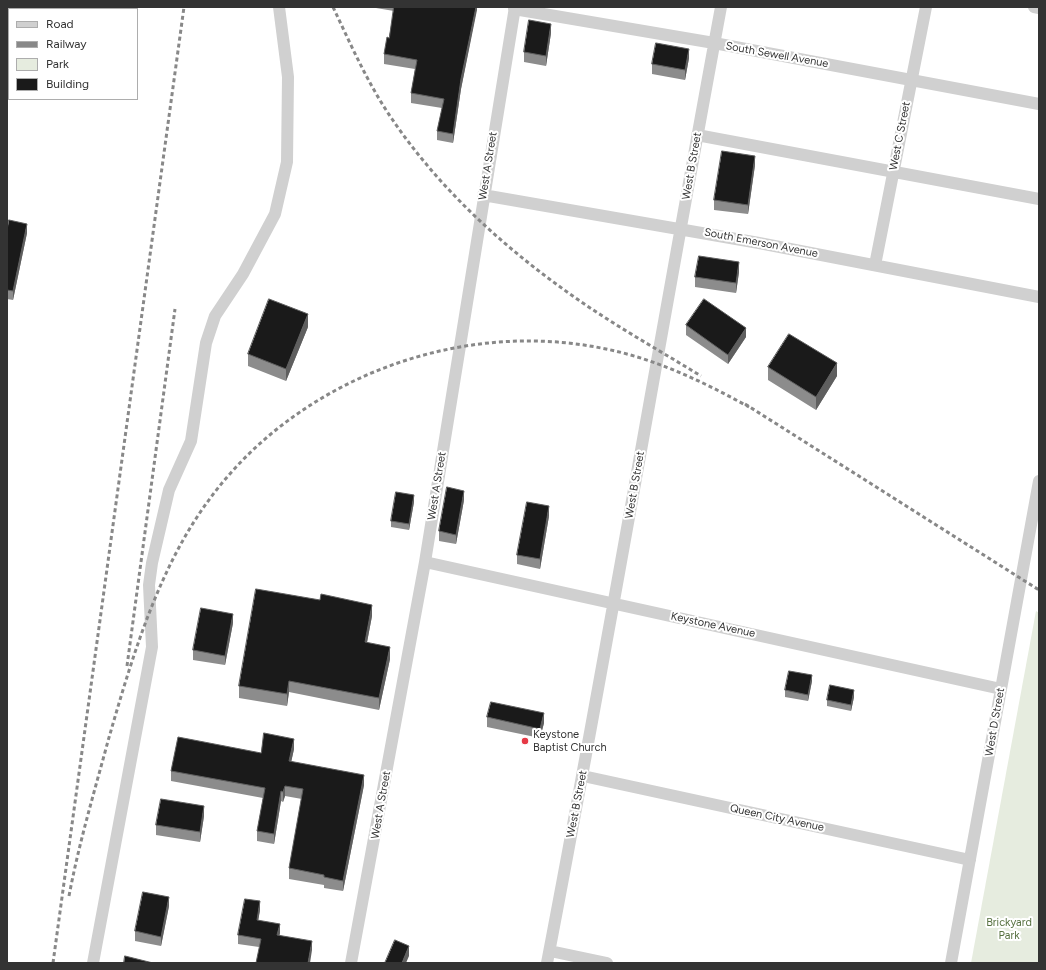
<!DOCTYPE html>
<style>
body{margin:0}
#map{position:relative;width:1046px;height:970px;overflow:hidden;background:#fff;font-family:Figtree,sans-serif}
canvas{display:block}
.frame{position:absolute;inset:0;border:8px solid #333;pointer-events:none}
.legend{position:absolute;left:8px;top:8px;width:130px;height:92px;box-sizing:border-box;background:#fff;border:1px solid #adadad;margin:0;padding:5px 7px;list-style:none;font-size:12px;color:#333}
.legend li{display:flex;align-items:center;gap:8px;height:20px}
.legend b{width:20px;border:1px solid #adadad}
</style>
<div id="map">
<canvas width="1046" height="970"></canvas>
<div class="frame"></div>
<ul class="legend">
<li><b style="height:5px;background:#d0d0d0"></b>Road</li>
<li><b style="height:5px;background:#888"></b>Railway</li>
<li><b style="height:11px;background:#e6ecdf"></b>Park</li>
<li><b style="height:11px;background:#1a1a1a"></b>Building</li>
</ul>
</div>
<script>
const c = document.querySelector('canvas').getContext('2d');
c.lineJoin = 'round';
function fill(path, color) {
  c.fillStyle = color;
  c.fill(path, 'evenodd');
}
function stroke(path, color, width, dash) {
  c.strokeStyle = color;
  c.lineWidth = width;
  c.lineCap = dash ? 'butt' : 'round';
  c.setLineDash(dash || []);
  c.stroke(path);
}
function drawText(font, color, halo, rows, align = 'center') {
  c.font = font + ' Figtree,sans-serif';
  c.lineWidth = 4;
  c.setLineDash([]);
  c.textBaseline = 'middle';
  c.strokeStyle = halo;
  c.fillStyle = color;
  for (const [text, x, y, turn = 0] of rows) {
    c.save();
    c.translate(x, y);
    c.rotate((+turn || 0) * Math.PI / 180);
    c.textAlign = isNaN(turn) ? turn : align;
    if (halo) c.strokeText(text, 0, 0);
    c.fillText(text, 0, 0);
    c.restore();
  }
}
fill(new Path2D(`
 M 1036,611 L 1039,613 L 1039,963 L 971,963 Z`), '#e6ecdf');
stroke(new Path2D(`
 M 1034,7 L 1039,8
 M 514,9 L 714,43 L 1039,104
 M 697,135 L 1039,199
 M 483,195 L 759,243 L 1039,297
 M 875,265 L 926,7
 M 425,562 L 1001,689
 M 583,776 L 970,860
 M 550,951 L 607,963
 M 93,963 L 152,647 L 149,585 L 152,563 L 169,490 L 191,441 L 206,343 L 215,316 L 243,274 L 275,214 L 287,162 L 288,77 L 279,7
 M 351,963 L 425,562 L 515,7
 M 547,963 C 608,645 662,326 721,7
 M 951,963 L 1039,481`), '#d0d0d0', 12);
stroke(new Path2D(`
 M 333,7 C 351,45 368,84 392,119 C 439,188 502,246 570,294 C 612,324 657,349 701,376
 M 745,404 L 1039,590
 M 127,666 L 175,309
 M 69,896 C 79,843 94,793 108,741 C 131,661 157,572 206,504 C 293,381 455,319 601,348 C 654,358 702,381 749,407
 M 53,963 L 184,7`), '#888', 3, [4, 3]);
fill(new Path2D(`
 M 370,7 L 477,7 L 461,89 L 453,143 L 437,140 L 437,131 L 442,108 L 411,103 L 411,93 L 415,69 L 384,64 L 384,54 L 389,38 L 394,11 Z
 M 551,33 L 546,66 L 524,62 L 524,52 Z
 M 689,58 L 685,80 L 652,74 L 652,64 Z
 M 755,165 L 748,214 L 714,210 L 714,200 Z
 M 7,231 L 27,233 L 13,300 L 7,299 Z
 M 739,272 L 736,293 L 695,287 L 695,277 Z
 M 686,325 L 746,337 L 728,364 L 686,335 Z
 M 308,327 L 286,381 L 248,366 L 248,354 Z
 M 768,367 L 837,376 L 816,410 L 768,380 Z
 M 464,500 L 456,544 L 439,541 L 439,531 Z
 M 414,502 L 409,530 L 391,527 L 391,521 Z
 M 549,516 L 540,569 L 517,564 L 517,555 Z
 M 372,616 L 367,642 L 390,659 L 379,710 L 289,692 L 287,706 L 239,698 L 239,686 Z
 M 233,623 L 225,665 L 193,660 L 193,650 Z
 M 812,681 L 808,701 L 785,697 L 785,690 Z
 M 854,697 L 851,711 L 827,706 L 827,700 Z
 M 487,717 L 544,723 L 540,738 L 487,727 Z
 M 294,749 L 291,762 L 364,785 L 343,891 L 324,888 L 324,885 L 289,879 L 289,868 L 302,799 L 285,796 L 283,802 L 281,801 L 274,844 L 257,841 L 257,831 L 263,798 L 171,781 L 171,771 L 261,753 Z
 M 204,816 L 200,842 L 156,835 L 156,825 Z
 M 169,906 L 161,946 L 135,941 L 135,931 Z
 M 260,910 L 258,920 L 280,933 L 279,936 L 312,950 L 259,947 L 238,944 L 238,935 Z`), '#8c8c8c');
fill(new Path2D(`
 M 476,7 L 477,7 L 477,10 L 461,89 L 453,143 L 453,134 L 461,79 Z
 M 551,24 L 551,33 L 546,66 L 546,56 Z
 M 689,49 L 689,58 L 685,80 L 685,70 Z
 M 755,156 L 755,165 L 748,214 L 748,205 Z
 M 27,224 L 27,233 L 13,300 L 13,291 Z
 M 739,262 L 739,272 L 736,293 L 736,283 Z
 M 308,314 L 308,327 L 286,381 L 286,369 Z
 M 746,328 L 746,337 L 728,364 L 728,355 Z
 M 8,351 L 8,363 L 7,370 L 7,357 Z
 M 837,363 L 837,376 L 816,410 L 816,397 Z
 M 464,491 L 464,500 L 456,544 L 456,535 Z
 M 414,495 L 414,502 L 409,530 L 409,524 Z
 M 549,506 L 549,516 L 540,569 L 540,559 Z
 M 372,605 L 372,616 L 365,653 L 365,642 Z
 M 233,614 L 233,623 L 225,665 L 225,656 Z
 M 390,647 L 390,659 L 379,710 L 379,698 Z
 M 812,675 L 812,681 L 808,701 L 808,695 Z
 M 289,681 L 289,692 L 287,706 L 287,694 Z
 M 854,690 L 854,697 L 851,711 L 851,705 Z
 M 544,713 L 544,723 L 540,738 L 540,729 Z
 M 294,739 L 294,749 L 289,772 L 289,761 Z
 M 364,775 L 364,785 L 343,891 L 343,881 Z
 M 285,786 L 285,796 L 283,802 L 283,792 Z
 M 281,791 L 281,801 L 274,844 L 274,834 Z
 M 204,806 L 204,816 L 200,842 L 200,832 Z
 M 169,897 L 169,906 L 161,946 L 161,937 Z
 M 260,901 L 260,910 L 257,928 L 257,920 Z
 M 280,924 L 280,933 L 277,944 L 277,935 Z
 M 312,941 L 312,950 L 310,963 L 308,963 Z
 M 409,946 L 409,956 L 406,963 L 402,963 Z`), '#5f5f5f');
const building = new Path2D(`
 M 394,7 L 476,7 L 461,79 L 453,134 L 437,131 L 444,99 L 411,93 L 417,60 L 384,54 L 387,37 L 389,38 Z
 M 529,20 L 551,24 L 546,56 L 524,52 Z
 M 656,43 L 689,49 L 685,70 L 652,64 Z
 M 722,151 L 755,156 L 748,205 L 714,200 Z
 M 9,220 L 27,224 L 13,291 L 7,290 L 7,231 Z
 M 699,256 L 739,262 L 736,283 L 695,277 Z
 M 269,299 L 308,314 L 286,369 L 248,354 Z
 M 704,299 L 746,328 L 728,355 L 686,325 Z
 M 789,334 L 837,363 L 816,397 L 768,367 Z
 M 447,487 L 464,491 L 456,535 L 439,531 Z
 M 396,492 L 414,495 L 409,524 L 391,521 Z
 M 527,502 L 549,506 L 540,559 L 517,555 Z
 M 256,589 L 320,600 L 321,594 L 372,605 L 365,642 L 390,647 L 379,698 L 289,681 L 287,694 L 239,686 Z
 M 201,608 L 233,614 L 225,656 L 193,650 Z
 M 789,671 L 812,675 L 808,695 L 785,690 Z
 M 830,685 L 854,690 L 851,705 L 827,700 Z
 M 491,702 L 544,713 L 540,729 L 487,717 Z
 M 264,733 L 294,739 L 289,761 L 364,775 L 343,881 L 324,877 L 324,875 L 289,868 L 303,789 L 285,786 L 283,792 L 281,791 L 274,834 L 257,831 L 265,788 L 171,771 L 178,737 L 261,753 Z
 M 161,799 L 204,806 L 200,832 L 156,825 Z
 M 143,892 L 169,897 L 161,937 L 135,931 Z
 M 245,899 L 260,901 L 257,920 L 280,924 L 277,935 L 312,941 L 308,963 L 256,963 L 261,939 L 238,935 Z
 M 395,940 L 409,946 L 402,963 L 385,963 Z
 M 125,956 L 153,963 L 124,963 Z`);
fill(building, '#1a1a1a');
stroke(building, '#5f5f5f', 1);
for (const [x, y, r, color] of [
 [525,741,4,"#e63946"]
]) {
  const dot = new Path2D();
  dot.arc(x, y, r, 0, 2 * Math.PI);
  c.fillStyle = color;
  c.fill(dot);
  stroke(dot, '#fff', 1.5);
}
drawText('11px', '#333', '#fff', [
 ["South Sewell Avenue",777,55,10],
 ["West C Street",900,136,-79],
 ["West A Street",488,166,-81],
 ["West B Street",692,166,-80],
 ["South Emerson Avenue",761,243,11],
 ["West B Street",635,485,-80],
 ["West A Street",437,486,-81],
 ["Keystone Avenue",713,625,12],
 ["West D Street",995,722,-80],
 ["West B Street",577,804,-79],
 ["West A Street",381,805,-80],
 ["Queen City Avenue",777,818,12]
]);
drawText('11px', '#333', '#fff', [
 ["Keystone",533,735],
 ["Baptist Church",533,748]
], 'left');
drawText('11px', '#56703f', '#fff', [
 ["Brickyard",1009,923],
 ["Park",1009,936]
]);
</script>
